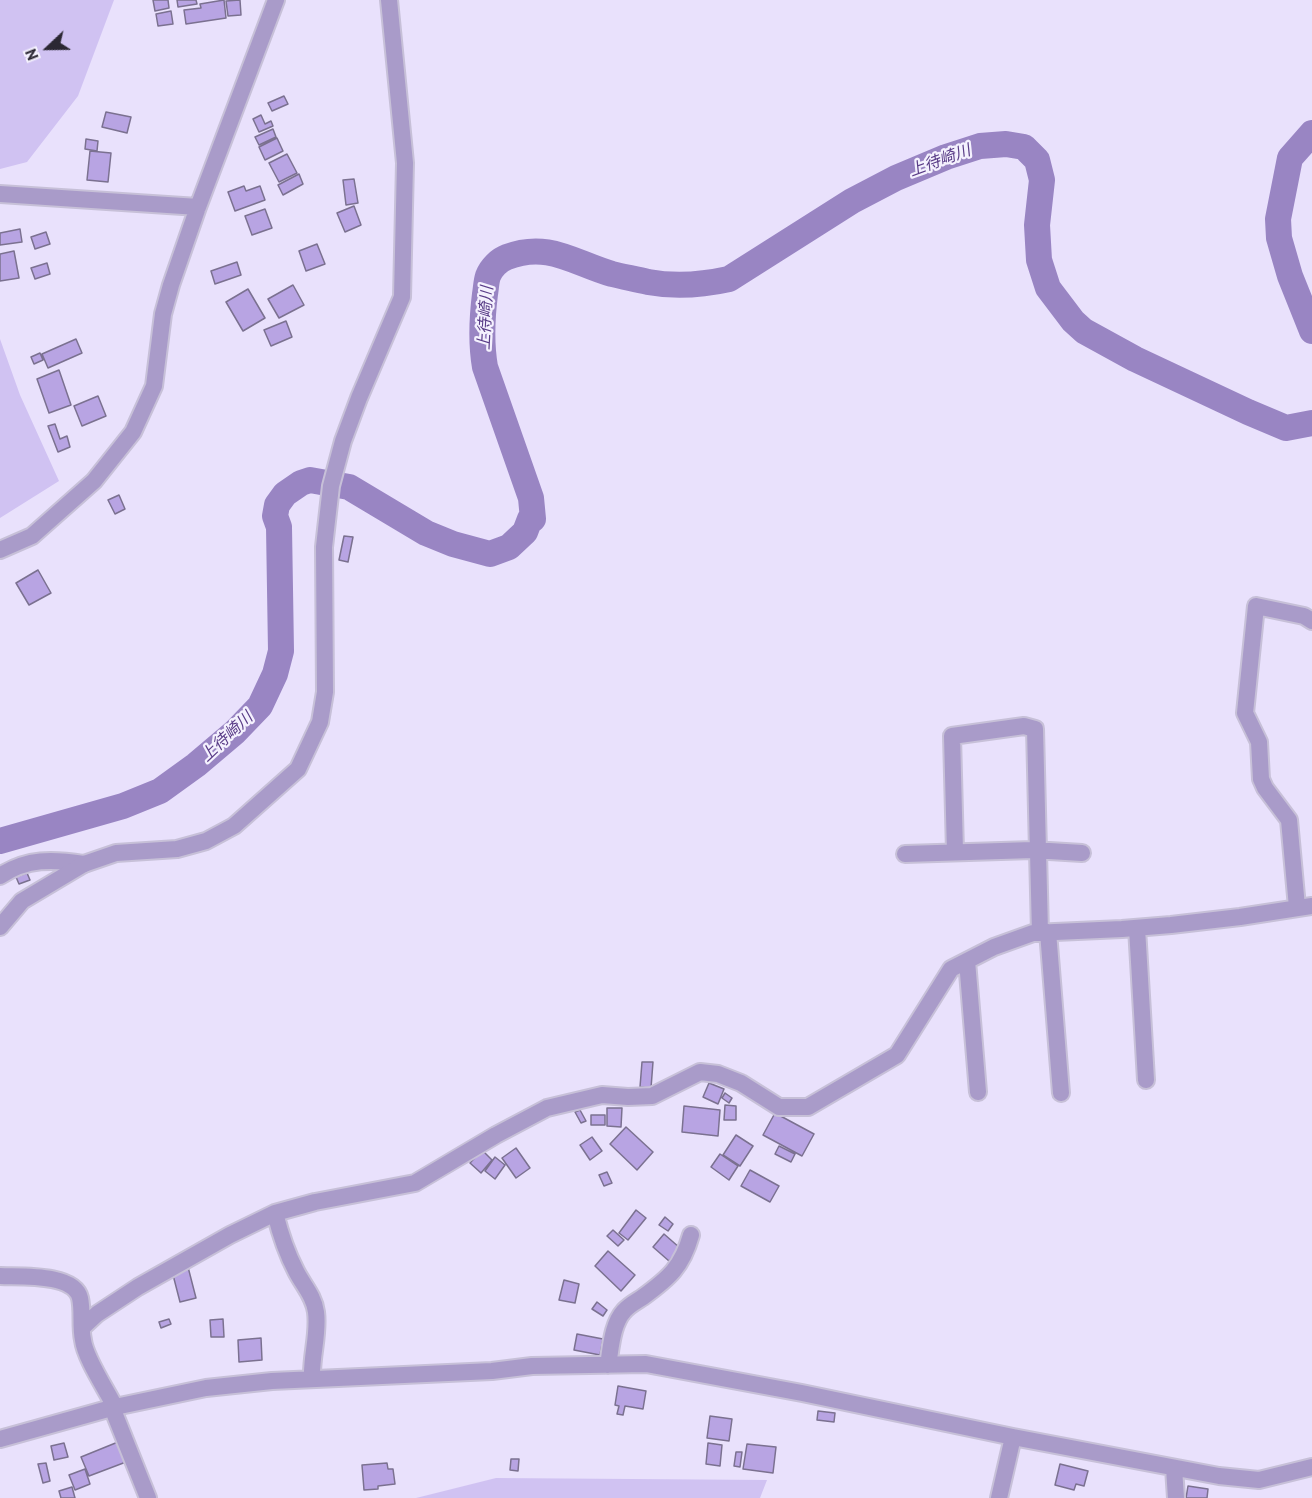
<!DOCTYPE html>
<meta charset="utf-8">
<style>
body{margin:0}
#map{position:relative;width:1312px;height:1498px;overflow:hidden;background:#e9e1fc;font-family:"PT Sans",sans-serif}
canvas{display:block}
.north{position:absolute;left:18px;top:18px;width:60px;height:60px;-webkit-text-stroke:4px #f4f1fe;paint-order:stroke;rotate:248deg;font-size:16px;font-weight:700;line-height:24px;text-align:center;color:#2b2733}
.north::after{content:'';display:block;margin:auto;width:21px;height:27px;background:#2b2733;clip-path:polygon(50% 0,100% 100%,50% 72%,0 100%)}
</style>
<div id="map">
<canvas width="1312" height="1498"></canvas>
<div class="north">N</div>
</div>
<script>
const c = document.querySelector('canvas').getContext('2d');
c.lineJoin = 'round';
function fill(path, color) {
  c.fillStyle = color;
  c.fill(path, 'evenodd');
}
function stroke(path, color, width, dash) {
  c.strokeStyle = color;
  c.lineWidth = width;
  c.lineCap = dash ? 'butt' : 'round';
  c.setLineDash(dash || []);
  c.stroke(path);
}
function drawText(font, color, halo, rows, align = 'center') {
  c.font = font + ' "PT Sans","Noto Sans JP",sans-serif';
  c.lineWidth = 4.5;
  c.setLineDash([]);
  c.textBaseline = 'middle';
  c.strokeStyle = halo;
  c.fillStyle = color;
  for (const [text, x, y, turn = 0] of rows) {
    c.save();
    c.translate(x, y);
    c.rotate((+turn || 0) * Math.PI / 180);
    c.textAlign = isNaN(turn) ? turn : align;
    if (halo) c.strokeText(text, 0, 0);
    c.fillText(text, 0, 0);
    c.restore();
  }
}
fill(new Path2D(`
 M 0,0 L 114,0 L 78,96 L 27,162 L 0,169 Z
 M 0,339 L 20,395 L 59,481 L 0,518 Z
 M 496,1478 L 767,1480 L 760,1498 L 416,1498 Z`), '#d0c2f2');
stroke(new Path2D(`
 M 1312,133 L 1290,158 L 1278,219 L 1279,238 L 1290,276 L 1312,331
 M 0,841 L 123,806 L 160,791 L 196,765 L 235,732 L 260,706 L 275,674 L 281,651 L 279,527 L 275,516 L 277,505 L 285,494 L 301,483 L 310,480 L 349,487 L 426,533 L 453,544 L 490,554 L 509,547 L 525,532 L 530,519 L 533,519 L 531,498 L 485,367 C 481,344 482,318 485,294 C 486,289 486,282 488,276 C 491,268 499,260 507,257 C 548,241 574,263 612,274 C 624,277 636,279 648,282 C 675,287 702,285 729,279 L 852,201 L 896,178 L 946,157 L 980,146 L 1006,144 L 1024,147 L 1037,160 L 1042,180 L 1037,225 L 1039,260 L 1048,288 L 1073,321 L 1084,331 L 1135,359 L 1248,412 L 1286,428 L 1312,423`), '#9985c3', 26);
const building = new Path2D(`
 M 153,0 L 168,0 L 169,8 L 155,11 Z
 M 177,0 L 196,0 L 197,4 L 178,7 Z
 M 224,0 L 226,18 L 186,24 L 184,10 L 201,8 L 200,4 Z
 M 240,0 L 241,15 L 228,16 L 226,1 Z
 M 171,11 L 173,24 L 158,26 L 156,14 Z
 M 284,96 L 288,104 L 272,111 L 268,103 Z
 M 106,112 L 131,117 L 127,133 L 102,127 Z
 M 261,115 L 265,124 L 271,121 L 273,126 L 259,132 L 253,119 Z
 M 273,129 L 276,137 L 259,145 L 255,137 Z
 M 277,138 L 283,151 L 265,160 L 259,147 Z
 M 86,139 L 98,141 L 97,151 L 85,149 Z
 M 90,151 L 111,153 L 108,182 L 87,180 Z
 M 287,154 L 297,173 L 279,182 L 269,163 Z
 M 299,174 L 303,184 L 283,195 L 278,185 Z
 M 354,179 L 358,203 L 346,205 L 343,180 Z
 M 244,186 L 246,191 L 260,186 L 265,200 L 235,211 L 228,192 Z
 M 354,206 L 361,225 L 345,232 L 337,213 Z
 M 265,209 L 272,228 L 252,235 L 245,216 Z
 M 20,229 L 22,242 L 0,245 L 0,233 Z
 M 46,232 L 50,244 L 35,249 L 31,237 Z
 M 317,244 L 325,264 L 306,271 L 299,251 Z
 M 14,251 L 19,278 L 0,281 L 0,254 Z
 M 237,262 L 241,275 L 215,284 L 211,271 Z
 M 47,263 L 50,274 L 35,279 L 31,268 Z
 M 293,285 L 304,305 L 279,318 L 268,299 Z
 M 248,289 L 265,318 L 243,331 L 226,302 Z
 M 286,321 L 292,337 L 271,346 L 264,330 Z
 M 76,339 L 82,353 L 48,368 L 42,354 Z
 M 40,353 L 43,360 L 34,364 L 31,357 Z
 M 59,370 L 71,405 L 49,413 L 37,379 Z
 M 98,396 L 106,416 L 82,426 L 74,406 Z
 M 55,424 L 60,439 L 67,436 L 70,447 L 58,452 L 48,426 Z
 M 119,495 L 125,509 L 115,514 L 108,500 Z
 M 344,536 L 353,537 L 348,562 L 339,560 Z
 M 38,570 L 51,593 L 29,605 L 16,583 Z
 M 27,873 L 30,880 L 19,884 L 16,877 Z
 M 642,1062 L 653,1062 L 651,1088 L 640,1087 Z
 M 709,1083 L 724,1089 L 718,1104 L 703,1097 Z
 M 725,1093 L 732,1098 L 729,1103 L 722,1098 Z
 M 725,1105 L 736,1106 L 736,1120 L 724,1120 Z
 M 684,1106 L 720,1110 L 718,1136 L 682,1132 Z
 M 607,1108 L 622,1108 L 621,1127 L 607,1126 Z
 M 580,1110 L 586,1121 L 581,1123 L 575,1112 Z
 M 775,1113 L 814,1134 L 802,1156 L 763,1135 Z
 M 591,1115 L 605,1115 L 605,1125 L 591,1125 Z
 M 626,1127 L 653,1152 L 637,1170 L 610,1144 Z
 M 736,1135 L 753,1146 L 740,1166 L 723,1155 Z
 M 592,1137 L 602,1151 L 590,1160 L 580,1145 Z
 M 779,1146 L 795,1154 L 791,1162 L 775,1154 Z
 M 516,1148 L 530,1168 L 516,1178 L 502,1158 Z
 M 482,1150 L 492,1160 L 481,1173 L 470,1163 Z
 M 720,1154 L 738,1166 L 729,1180 L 711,1167 Z
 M 495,1157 L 505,1165 L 495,1179 L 485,1171 Z
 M 750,1170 L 779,1186 L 770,1202 L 741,1186 Z
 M 607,1172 L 612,1183 L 604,1186 L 599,1175 Z
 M 636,1210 L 646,1218 L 628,1240 L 619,1233 Z
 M 665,1217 L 673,1224 L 668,1231 L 659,1225 Z
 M 613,1230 L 624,1240 L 618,1246 L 607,1236 Z
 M 664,1234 L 680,1248 L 669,1261 L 653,1247 Z
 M 608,1251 L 635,1275 L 621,1291 L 595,1266 Z
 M 188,1267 L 196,1298 L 180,1302 L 172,1271 Z
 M 564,1280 L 579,1284 L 575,1303 L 559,1300 Z
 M 597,1302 L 607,1310 L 603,1316 L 592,1309 Z
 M 169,1319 L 171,1324 L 161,1328 L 159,1322 Z
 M 223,1319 L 224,1337 L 211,1337 L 210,1320 Z
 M 577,1334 L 603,1339 L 600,1355 L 574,1350 Z
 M 261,1338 L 262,1360 L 239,1362 L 238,1340 Z
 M 618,1386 L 646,1391 L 643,1409 L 625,1406 L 623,1415 L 617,1414 L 619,1406 L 615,1405 Z
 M 818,1411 L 835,1413 L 834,1422 L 817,1420 Z
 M 710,1416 L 732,1419 L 729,1441 L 707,1438 Z
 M 118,1442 L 126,1462 L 89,1476 L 81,1457 Z
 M 64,1443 L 68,1457 L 54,1460 L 51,1446 Z
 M 708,1443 L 722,1445 L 720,1466 L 706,1464 Z
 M 747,1444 L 776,1447 L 773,1473 L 743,1469 Z
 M 736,1452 L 742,1452 L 740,1467 L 734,1466 Z
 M 511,1459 L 519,1459 L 518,1471 L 510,1470 Z
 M 46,1463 L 50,1481 L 43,1483 L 38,1464 Z
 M 387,1463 L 388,1469 L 393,1469 L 395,1484 L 378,1486 L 378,1489 L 364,1490 L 362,1465 Z
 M 1060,1464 L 1088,1471 L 1084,1486 L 1076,1484 L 1074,1490 L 1055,1485 Z
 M 85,1469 L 90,1484 L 75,1490 L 69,1475 Z
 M 1188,1486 L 1208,1489 L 1207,1498 L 1186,1498 Z
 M 72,1487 L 75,1498 L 61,1498 L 59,1491 Z`);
fill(building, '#b8a4e3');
stroke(building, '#7b7190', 1.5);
const minor = new Path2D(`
 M 0,194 L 198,207
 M 0,550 L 32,536 L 94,481 L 133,432 L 154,386 L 163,314 L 171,285 L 198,207 L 276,0
 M 955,852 L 952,736 L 1024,726 L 1035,729 L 1040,933
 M 905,854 L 1033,850 L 1082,853
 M 0,876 C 27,858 53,859 84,864
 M 1297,907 L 1289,820 L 1265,788 L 1261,779 L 1259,742 L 1245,713 L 1256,606 L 1304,616 L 1312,621
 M 1137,928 L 1146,1080
 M 1048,932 L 1061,1093
 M 967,961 L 978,1092
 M 275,1213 C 280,1233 286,1252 296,1271 C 303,1285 314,1296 316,1312 C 319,1334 311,1356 312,1378
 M 0,1276 C 20,1277 74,1273 80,1298 C 83,1311 80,1326 83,1340 C 85,1358 106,1389 115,1407 L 115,1415 L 148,1498
 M 83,1327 L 97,1314 L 138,1287 L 230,1235 L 275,1213 L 315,1202 L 415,1183 L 496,1135 L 547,1108 L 602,1095 L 628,1097 L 652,1096 L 700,1072 L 718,1074 L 741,1083 L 779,1107 L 808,1107 L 897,1055 L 951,969 L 994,947 L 1033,933 L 1122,929 L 1171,925 L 1240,917 L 1312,906
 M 608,1365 C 611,1348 612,1324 624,1311 C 629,1305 637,1301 643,1297 C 669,1278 682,1267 691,1235
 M 0,1439 L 115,1407 L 206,1388 L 272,1381 L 492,1371 L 532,1366 L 646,1364 L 802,1393 L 1013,1437 L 1219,1476 L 1259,1480 L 1312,1467
 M 1174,1468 L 1176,1498
 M 999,1498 L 1013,1437`);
const tertiary = new Path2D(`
 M 0,927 L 22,901 L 84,864 L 116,853 L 177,849 L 206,841 L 234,826 L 298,769 L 320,722 L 325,692 L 324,547 L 331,486 L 343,441 L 359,398 L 402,297 L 405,163 L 389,0`);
stroke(minor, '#c7c0d8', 20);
stroke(tertiary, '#c7c0d8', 20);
stroke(minor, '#a99bc9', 16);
stroke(tertiary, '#a99bc9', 16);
drawText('italic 16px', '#593c87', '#f4f1fe', [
 ["上待崎川",940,161,-20],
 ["上待崎川",486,318,-87],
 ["上待崎川",227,737,-43]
]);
</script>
